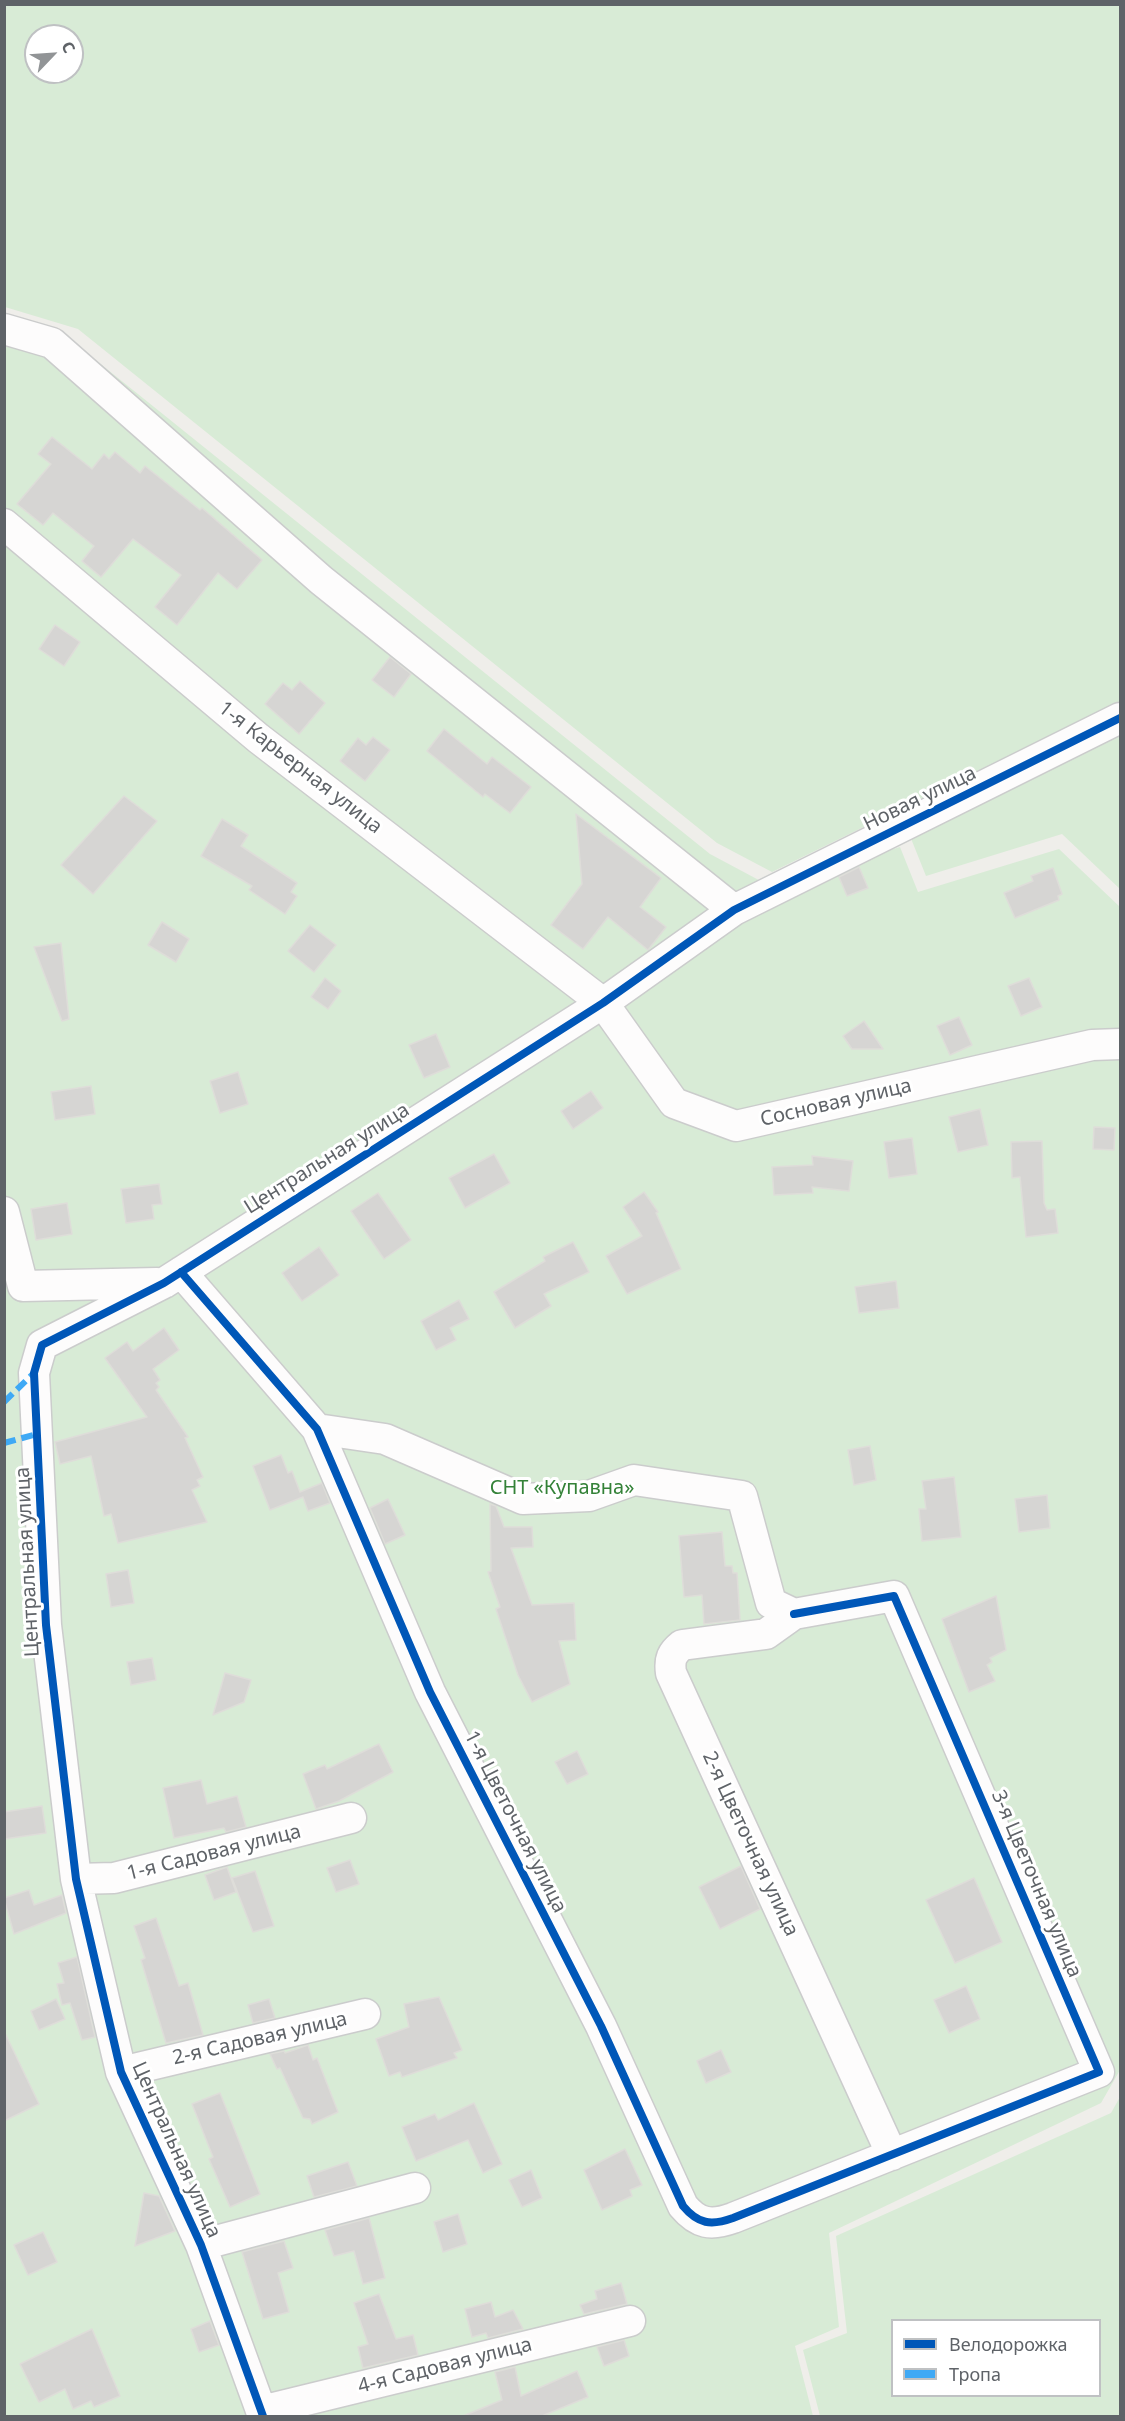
<!DOCTYPE html>
<meta charset="utf-8">
<style>
body{margin:0}
#map{position:relative;width:1125px;height:2421px;overflow:hidden;background:#efeeea;font-family:"Noto Sans",sans-serif}
canvas{display:block}
.frame{position:absolute;inset:0;border:6px solid #5f6368;pointer-events:none}
.legend{position:absolute;left:891px;top:2319px;width:210px;height:78px;box-sizing:border-box;background:#fff;border:2px solid #bfc1c3;margin:0;padding:8px 10px;list-style:none;font-size:18px;color:#5f6368}
.legend li{display:flex;align-items:center;gap:12px;height:30px}
.legend b{width:30px;border:2px solid #bfc1c3}
.north{position:absolute;left:24px;top:24px;width:60px;height:60px;box-sizing:border-box;background:#fff;border:2px solid #bfc1c3;border-radius:50%;rotate:65deg;font-size:16px;font-weight:700;line-height:24px;text-align:center;color:#5f6368}
.north::after{content:'';display:block;margin:auto;width:21px;height:27px;background:#919496;clip-path:polygon(50% 0,100% 100%,50% 72%,0 100%)}
</style>
<div id="map">
<canvas width="1125" height="2421"></canvas>
<div class="frame"></div>
<ul class="legend">
<li><b style="height:8px;background:#0057b8"></b>Велодорожка</li>
<li><b style="height:8px;background:#3fa9f5"></b>Тропа</li>
</ul>
<div class="north">С</div>
</div>
<script>
const c = document.querySelector('canvas').getContext('2d');
c.lineJoin = 'round';
function fill(path, color) {
  c.fillStyle = color;
  c.fill(path, 'evenodd');
}
function stroke(path, color, width, dash) {
  c.strokeStyle = color;
  c.lineWidth = width;
  c.lineCap = dash ? 'butt' : 'round';
  c.setLineDash(dash || []);
  c.stroke(path);
}
function drawText(font, color, halo, rows, align = 'center') {
  c.font = font + ' "Noto Sans",sans-serif';
  c.lineWidth = 6;
  c.setLineDash([]);
  c.textBaseline = 'middle';
  c.strokeStyle = halo;
  c.fillStyle = color;
  for (const [text, x, y, turn = 0] of rows) {
    c.save();
    c.translate(x, y);
    c.rotate((+turn || 0) * Math.PI / 180);
    c.textAlign = isNaN(turn) ? turn : align;
    if (halo) c.strokeText(text, 0, 0);
    c.fillText(text, 0, 0);
    c.restore();
  }
}
fill(new Path2D(`
 M 4,5 L 1120,5 L 1120,701 L 772,872 L 717,843 L 78,329 L 5,307 ZM 36,36 L 72,36 L 72,72 L 36,72 Z
 M 4,322 L 72,341 L 710,854 L 770,886 L 900,847 L 918,892 L 1059,849 L 1120,907 L 1120,2070 L 1101,2103 L 829,2233 L 839,2327 L 795,2346 L 813,2416 L 5,2416 Z
 M 1120,724 L 1120,889 L 1062,834 L 926,876 L 908,831 Z
 M 1120,2097 L 1120,2416 L 820,2416 L 803,2350 L 847,2333 L 836,2236 L 1111,2113 ZM 892,2320 L 1100,2320 L 1100,2396 L 892,2396 Z`), '#d8ebd6');
const building = new Path2D(`
 M 52,437 L 92,469 L 104,454 L 109,459 L 115,452 L 140,473 L 145,466 L 200,510 L 202,508 L 262,560 L 237,589 L 218,573 L 177,625 L 155,607 L 181,575 L 133,539 L 101,577 L 82,561 L 94,546 L 53,513 L 43,525 L 17,504 L 51,464 L 38,454 Z
 M 55,625 L 80,642 L 64,666 L 39,649 Z
 M 390,657 L 411,674 L 394,697 L 372,680 Z
 M 300,681 L 325,703 L 299,734 L 265,704 L 283,683 L 292,690 Z
 M 444,729 L 487,764 L 492,757 L 531,787 L 510,813 L 485,794 L 483,797 L 427,751 Z
 M 373,737 L 390,750 L 365,781 L 340,761 L 358,738 L 366,745 Z
 M 124,796 L 157,821 L 93,894 L 61,865 Z
 M 576,814 L 661,878 L 640,907 L 666,927 L 648,950 L 608,917 L 583,949 L 551,925 L 582,884 Z
 M 222,819 L 248,835 L 241,846 L 297,883 L 291,892 L 297,896 L 285,914 L 249,890 L 252,886 L 201,856 Z
 M 859,867 L 868,888 L 847,896 L 839,877 Z
 M 1053,868 L 1062,894 L 1058,896 L 1059,900 L 1015,918 L 1004,893 L 1033,881 L 1031,876 Z
 M 162,922 L 189,939 L 176,962 L 148,945 Z
 M 310,925 L 336,945 L 314,972 L 288,951 Z
 M 61,943 L 69,1019 L 62,1021 L 34,947 Z
 M 325,978 L 341,991 L 328,1009 L 311,997 Z
 M 1029,978 L 1042,1007 L 1021,1016 L 1008,986 Z
 M 959,1017 L 972,1045 L 950,1055 L 937,1026 Z
 M 864,1021 L 883,1049 L 852,1049 L 843,1036 Z
 M 436,1034 L 450,1067 L 424,1078 L 409,1045 Z
 M 238,1072 L 248,1104 L 220,1113 L 210,1081 Z
 M 91,1086 L 95,1114 L 55,1120 L 51,1092 Z
 M 591,1091 L 603,1108 L 573,1129 L 561,1111 Z
 M 980,1109 L 988,1145 L 958,1152 L 949,1117 Z
 M 1094,1127 L 1115,1128 L 1114,1150 L 1093,1149 Z
 M 912,1138 L 917,1174 L 889,1178 L 884,1142 Z
 M 1042,1141 L 1044,1203 L 1047,1210 L 1055,1209 L 1058,1233 L 1026,1237 L 1020,1177 L 1012,1178 L 1011,1142 Z
 M 494,1154 L 510,1183 L 465,1208 L 449,1178 Z
 M 812,1156 L 853,1161 L 849,1191 L 812,1187 L 813,1193 L 774,1195 L 772,1167 L 813,1165 Z
 M 159,1184 L 162,1204 L 152,1205 L 154,1219 L 126,1223 L 121,1189 Z
 M 644,1192 L 658,1212 L 656,1213 L 681,1269 L 627,1294 L 606,1256 L 642,1236 L 623,1207 Z
 M 378,1193 L 411,1240 L 384,1259 L 351,1211 Z
 M 67,1203 L 72,1234 L 36,1240 L 31,1209 Z
 M 573,1242 L 589,1272 L 544,1294 L 551,1306 L 515,1328 L 494,1292 L 545,1261 L 543,1257 Z
 M 319,1247 L 339,1275 L 302,1301 L 282,1273 Z
 M 896,1281 L 899,1308 L 859,1313 L 855,1287 Z
 M 459,1300 L 469,1319 L 450,1328 L 456,1340 L 436,1350 L 421,1321 Z
 M 164,1328 L 179,1350 L 153,1369 L 160,1380 L 156,1383 L 159,1387 L 156,1390 L 188,1437 L 185,1438 L 203,1477 L 197,1480 L 200,1486 L 192,1490 L 207,1522 L 118,1543 L 111,1514 L 104,1516 L 91,1456 L 60,1464 L 55,1442 L 147,1417 L 105,1358 L 127,1342 L 133,1351 Z
 M 870,1446 L 876,1480 L 854,1485 L 848,1450 Z
 M 281,1455 L 288,1473 L 292,1471 L 300,1492 L 322,1483 L 330,1503 L 308,1511 L 303,1497 L 270,1510 L 253,1466 Z
 M 954,1477 L 961,1537 L 922,1541 L 919,1509 L 926,1509 L 922,1481 Z
 M 1047,1495 L 1050,1528 L 1019,1532 L 1015,1499 Z
 M 388,1499 L 405,1535 L 385,1544 L 370,1508 Z
 M 490,1504 L 496,1506 L 504,1527 L 532,1527 L 533,1547 L 511,1548 L 532,1605 L 574,1603 L 576,1640 L 559,1641 L 570,1684 L 532,1702 L 518,1675 L 496,1609 L 500,1607 L 488,1572 L 491,1571 Z
 M 722,1532 L 725,1566 L 732,1566 L 733,1573 L 737,1573 L 740,1620 L 704,1624 L 702,1595 L 684,1597 L 679,1536 Z
 M 128,1570 L 134,1603 L 111,1607 L 106,1574 Z
 M 996,1596 L 1006,1650 L 990,1658 L 992,1662 L 987,1665 L 995,1681 L 969,1692 L 942,1619 Z
 M 152,1658 L 156,1680 L 131,1685 L 127,1662 Z
 M 225,1673 L 251,1680 L 244,1702 L 213,1715 Z
 M 379,1744 L 393,1772 L 339,1801 L 316,1809 L 303,1774 L 325,1765 L 327,1769 Z
 M 577,1751 L 588,1774 L 567,1784 L 555,1762 Z
 M 201,1780 L 207,1804 L 237,1796 L 246,1827 L 226,1832 L 224,1828 L 174,1838 L 163,1788 Z
 M 42,1806 L 46,1833 L 4,1839 L 4,1812 Z
 M 350,1860 L 359,1884 L 336,1892 L 327,1868 Z
 M 741,1866 L 760,1909 L 720,1929 L 699,1887 Z
 M 227,1867 L 236,1892 L 214,1900 L 205,1875 Z
 M 255,1871 L 274,1926 L 253,1932 L 232,1878 Z
 M 974,1878 L 1002,1942 L 955,1963 L 926,1900 Z
 M 29,1890 L 34,1905 L 62,1895 L 66,1913 L 14,1934 L 4,1898 Z
 M 156,1918 L 179,1986 L 188,1983 L 203,2035 L 166,2043 L 141,1960 L 145,1958 L 134,1926 Z
 M 77,1957 L 95,2037 L 82,2040 L 70,2003 L 62,2005 L 57,1984 L 64,1983 L 58,1963 Z
 M 966,1986 L 980,2019 L 949,2033 L 934,2000 Z
 M 439,1997 L 462,2050 L 454,2053 L 457,2058 L 402,2077 L 400,2072 L 389,2076 L 376,2039 L 409,2027 L 404,2004 Z
 M 56,1999 L 65,2019 L 39,2030 L 31,2011 Z
 M 269,1999 L 275,2018 L 253,2023 L 248,2005 Z
 M 4,2031 L 39,2104 L 4,2121 Z
 M 308,2045 L 313,2060 L 317,2058 L 338,2112 L 312,2124 L 310,2119 L 303,2118 L 280,2068 L 277,2069 L 270,2054 L 284,2051 L 285,2053 Z
 M 721,2050 L 731,2072 L 706,2083 L 697,2061 Z
 M 220,2093 L 260,2194 L 230,2207 L 209,2159 L 213,2157 L 192,2104 Z
 M 474,2103 L 502,2164 L 483,2173 L 468,2140 L 416,2161 L 402,2127 L 435,2114 L 438,2120 Z
 M 625,2149 L 642,2185 L 630,2190 L 632,2196 L 602,2210 L 584,2170 Z
 M 348,2162 L 357,2186 L 314,2197 L 307,2176 Z
 M 531,2170 L 542,2198 L 522,2207 L 509,2180 Z
 M 144,2193 L 159,2196 L 175,2231 L 135,2246 Z
 M 458,2214 L 467,2244 L 443,2252 L 434,2222 Z
 M 369,2218 L 385,2278 L 363,2284 L 354,2251 L 334,2256 L 325,2230 Z
 M 43,2232 L 57,2262 L 28,2275 L 14,2245 Z
 M 284,2241 L 293,2268 L 278,2273 L 289,2312 L 263,2319 L 242,2252 Z
 M 621,2283 L 627,2304 L 584,2314 L 580,2305 L 597,2299 L 595,2291 Z
 M 379,2294 L 396,2339 L 413,2335 L 418,2355 L 363,2368 L 358,2347 L 368,2344 L 354,2303 Z
 M 491,2302 L 495,2317 L 513,2310 L 523,2329 L 488,2338 L 486,2333 L 472,2337 L 465,2309 Z
 M 210,2321 L 219,2345 L 199,2352 L 191,2329 Z
 M 92,2329 L 120,2396 L 94,2407 L 91,2401 L 73,2409 L 65,2389 L 39,2402 L 20,2364 Z
 M 624,2340 L 629,2356 L 604,2366 L 597,2347 Z
 M 515,2367 L 521,2396 L 577,2371 L 588,2397 L 542,2416 L 463,2416 L 502,2400 L 495,2372 Z`);
fill(building, '#d6d5d3');
stroke(building, '#deddd9', 1.5);
const minor = new Path2D(`
 M 4,329 L 52,343 L 321,580 L 734,910
 M 4,524 L 258,738 L 603,1003 L 674,1103 L 736,1126 L 1092,1045 L 1120,1044
 M 4,1212 L 23,1286 L 157,1283
 M 181,1272 L 317,1429 L 430,1692 L 601,2026 L 683,2206 C 698,2224 711,2226 733,2218 L 1099,2072 L 894,1596 L 794,1614
 M 317,1429 L 385,1439 L 523,1499 L 589,1496 L 634,1480 L 742,1496 L 771,1603 L 794,1614
 M 794,1614 L 766,1634 L 682,1645 C 672,1653 669,1659 671,1673 L 892,2155
 M 76,1879 L 114,1878 L 351,1818
 M 121,2072 L 365,2014
 M 201,2245 L 415,2188
 M 261,2411 L 630,2321
 M 263,2416 L 201,2245 L 121,2072 L 76,1879 L 46,1625 L 34,1373 L 42,1345 L 164,1283 L 603,1003 L 734,910 L 1120,718`);
stroke(minor, '#cbcccc', 33);
stroke(minor, '#fdfcfc', 30);
stroke(new Path2D(`
 M 4,1402 L 34,1373
 M 4,1443 L 37,1434`), '#3fa9f5', 6, [12, 6]);
stroke(new Path2D(`
 M 181,1272 L 317,1429 L 430,1692 L 601,2026 L 683,2206 C 698,2224 711,2226 733,2218 L 1099,2072 L 894,1596 L 794,1614
 M 263,2416 L 201,2245 L 121,2072 L 76,1879 L 46,1625 L 34,1373 L 42,1345 L 164,1283 L 603,1003 L 734,910 L 1120,718`), '#0057b8', 8);
drawText('20px', '#5f6368', '#fff', [
 ["1-я Карьерная улица",300,768,38],
 ["Новая улица",920,799,-26],
 ["Сосновая улица",836,1103,-13],
 ["Центральная улица",327,1159,-32],
 ["Центральная улица",28,1562,-93],
 ["1-я Цветочная улица",515,1822,63],
 ["2-я Цветочная улица",750,1844,65],
 ["1-я Садовая улица",214,1853,-14],
 ["3-я Цветочная улица",1036,1884,67],
 ["2-я Садовая улица",260,2039,-13],
 ["Центральная улица",176,2150,66],
 ["4-я Садовая улица",445,2366,-14]
]);
drawText('20px', '#348238', '#fff', [
 ["СНТ «Купавна»",562,1488]
]);
</script>
